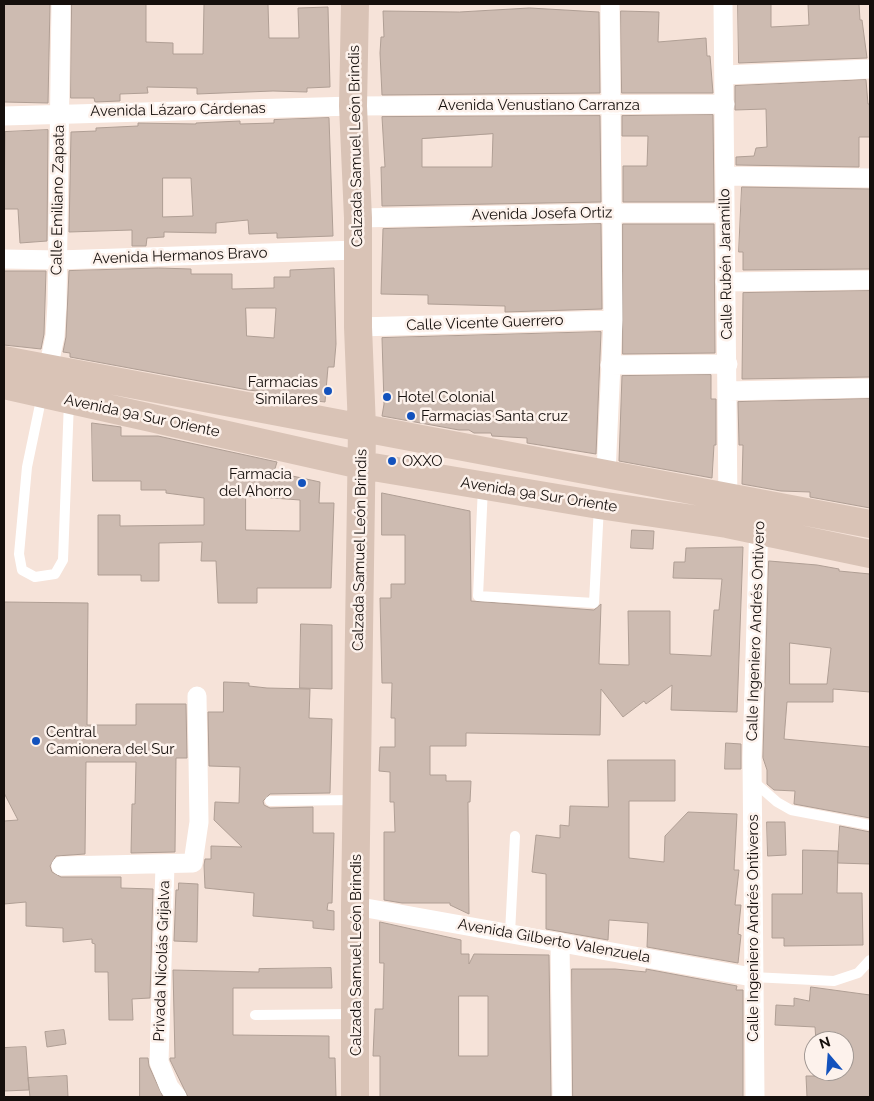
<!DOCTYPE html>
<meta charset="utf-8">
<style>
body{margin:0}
#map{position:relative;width:874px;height:1101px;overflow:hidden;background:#f6e3d9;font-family:Raleway,sans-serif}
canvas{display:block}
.frame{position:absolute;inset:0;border:5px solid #150f0c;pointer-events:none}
.north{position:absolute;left:804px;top:1031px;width:50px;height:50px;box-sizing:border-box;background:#fdf2ec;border:1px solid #a09792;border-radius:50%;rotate:342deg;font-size:14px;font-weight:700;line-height:20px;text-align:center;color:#150f0c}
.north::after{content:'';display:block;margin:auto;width:18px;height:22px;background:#1352bd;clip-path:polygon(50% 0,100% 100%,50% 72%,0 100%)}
</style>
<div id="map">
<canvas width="874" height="1101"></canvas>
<div class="frame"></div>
<div class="north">N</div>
</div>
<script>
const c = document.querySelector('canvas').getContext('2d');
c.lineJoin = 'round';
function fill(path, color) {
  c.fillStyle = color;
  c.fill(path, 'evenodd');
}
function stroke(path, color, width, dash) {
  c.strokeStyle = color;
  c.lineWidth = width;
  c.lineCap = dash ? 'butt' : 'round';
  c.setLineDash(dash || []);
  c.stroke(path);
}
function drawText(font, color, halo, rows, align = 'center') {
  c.font = font + ' Raleway,sans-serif';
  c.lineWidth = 5;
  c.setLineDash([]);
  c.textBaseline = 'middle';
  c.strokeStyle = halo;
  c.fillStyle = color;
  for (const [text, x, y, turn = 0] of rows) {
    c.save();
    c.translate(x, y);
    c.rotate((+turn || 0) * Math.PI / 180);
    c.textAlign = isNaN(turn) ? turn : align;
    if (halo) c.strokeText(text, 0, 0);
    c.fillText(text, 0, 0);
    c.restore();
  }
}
const building = new Path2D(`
 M 4,4 L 50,4 L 48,103 L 4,102 Z
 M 72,4 L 146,4 L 146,42 L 173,43 L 173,54 L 203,54 L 204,4 L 268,4 L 269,38 L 299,38 L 298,8 L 328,7 L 330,87 L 307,88 L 307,92 L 273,91 L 197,94 L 197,88 L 147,87 L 148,93 L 120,94 L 120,101 L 95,102 L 94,98 L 71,98 Z
 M 738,4 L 771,4 L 771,27 L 809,25 L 808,4 L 859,4 L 860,20 L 862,20 L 867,58 L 739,63 Z
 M 530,8 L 599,12 L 600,93 L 382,95 L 380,53 L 381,37 L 384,37 L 383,11 L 459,12 Z
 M 621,11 L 659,12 L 658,42 L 706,38 L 707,56 L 710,56 L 713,93 L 622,93 Z
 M 866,80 L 868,104 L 870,104 L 870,137 L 859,137 L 859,167 L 736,165 L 736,157 L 754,156 L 756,148 L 767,147 L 766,109 L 735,110 L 735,86 Z
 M 713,115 L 714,202 L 623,202 L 623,166 L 647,166 L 648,136 L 622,136 L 622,116 Z
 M 600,116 L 601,202 L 382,206 L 381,167 L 385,167 L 382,117 ZM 493,134 L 492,167 L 422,167 L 422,139 Z
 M 329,118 L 333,236 L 277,238 L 277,233 L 249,234 L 248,220 L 216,223 L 216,233 L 164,232 L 164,237 L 147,238 L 146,246 L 132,246 L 132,230 L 69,232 L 71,132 L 96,131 L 96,128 L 138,126 L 138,123 L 196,124 L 196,123 L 240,121 L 240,124 L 274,123 L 274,120 ZM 163,178 L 191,178 L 193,216 L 163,217 Z
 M 48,130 L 47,241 L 20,243 L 18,209 L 4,209 L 5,132 Z
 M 742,187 L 870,189 L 870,269 L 743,270 L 743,252 L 739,252 Z
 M 601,224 L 602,309 L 505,312 L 505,306 L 428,304 L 428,295 L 381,294 L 383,229 Z
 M 623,224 L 714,224 L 715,353 L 623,354 Z
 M 159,268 L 191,269 L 191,274 L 232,274 L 232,289 L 274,288 L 274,277 L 290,277 L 290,270 L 334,268 L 336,344 L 334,367 L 328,367 L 325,402 L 291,398 L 266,394 L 267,392 L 248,390 L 70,357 L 70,353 L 63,352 L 66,337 L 69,271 ZM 246,308 L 276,308 L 274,338 L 247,336 Z
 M 4,271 L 46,271 L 44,334 L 41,349 L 4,345 Z
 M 870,291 L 870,377 L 742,379 L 743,293 Z
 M 601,332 L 596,454 L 527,443 L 527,438 L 492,436 L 491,433 L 474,433 L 469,430 L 459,430 L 382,416 L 384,404 L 382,338 Z
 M 711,375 L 711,399 L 716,399 L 716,445 L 714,445 L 712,478 L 619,461 L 622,376 Z
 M 870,399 L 870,508 L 810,497 L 810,492 L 781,491 L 742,484 L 743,445 L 739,445 L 738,402 Z
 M 92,423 L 121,427 L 121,436 L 158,436 L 277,462 L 274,472 L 320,482 L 319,503 L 334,503 L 331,588 L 257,588 L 257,603 L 218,603 L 216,561 L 201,561 L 202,542 L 159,543 L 159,581 L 141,581 L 141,575 L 98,575 L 98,515 L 120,515 L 120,526 L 204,525 L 204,498 L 166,493 L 166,490 L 141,490 L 141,481 L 93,481 ZM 246,496 L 300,500 L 300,531 L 246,530 Z
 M 382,493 L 470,511 L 471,601 L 594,610 L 601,604 L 599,664 L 629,665 L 628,611 L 670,611 L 670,654 L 711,656 L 714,610 L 719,610 L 722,579 L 673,578 L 674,562 L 685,562 L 686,548 L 743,547 L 737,712 L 671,710 L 672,685 L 646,704 L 644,701 L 623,717 L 601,689 L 600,735 L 466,733 L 466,746 L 430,746 L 430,775 L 446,775 L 446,781 L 471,781 L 470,802 L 468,802 L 469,914 L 450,905 L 450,903 L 402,903 L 384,900 L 384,832 L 395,832 L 394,802 L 390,802 L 390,772 L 379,771 L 380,747 L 395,747 L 395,718 L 391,718 L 392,683 L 382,683 L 380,598 L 391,598 L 391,584 L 405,584 L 405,535 L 382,535 Z
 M 632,530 L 654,531 L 653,549 L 631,548 Z
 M 769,561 L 817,565 L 839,569 L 839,571 L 870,574 L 870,692 L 833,689 L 833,702 L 787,702 L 784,739 L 870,747 L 870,818 L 794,804 L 795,791 L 774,790 L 767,784 L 767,770 L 763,758 ZM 790,643 L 831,648 L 827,684 L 790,684 Z
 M 4,602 L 88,603 L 87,725 L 136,725 L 136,704 L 186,704 L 187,758 L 176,758 L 175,852 L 131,853 L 132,804 L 135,804 L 136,762 L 86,762 L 85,854 L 56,856 L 50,866 L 52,872 L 61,877 L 121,877 L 121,888 L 153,889 L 150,998 L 132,999 L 133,1020 L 109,1020 L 108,972 L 95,972 L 95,944 L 92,943 L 92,939 L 63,942 L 63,928 L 26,926 L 26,902 L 4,904 L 4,821 L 18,820 L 4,793 Z
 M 301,624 L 332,625 L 332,689 L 300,688 Z
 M 224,682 L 249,683 L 249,686 L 267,688 L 310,689 L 309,718 L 332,719 L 330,793 L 270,794 L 263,801 L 264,805 L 270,808 L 313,807 L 313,833 L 334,833 L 332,903 L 328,903 L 327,910 L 334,911 L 334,930 L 313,928 L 313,921 L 253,916 L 254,893 L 205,888 L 204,865 L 205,859 L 211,859 L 211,846 L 242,847 L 214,820 L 215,802 L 239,803 L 240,767 L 209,766 L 208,712 L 223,712 Z
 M 726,743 L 741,744 L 741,769 L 725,769 Z
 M 608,760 L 675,760 L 675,801 L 629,801 L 629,858 L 664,862 L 665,836 L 688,812 L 737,814 L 734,870 L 739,870 L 735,905 L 741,905 L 738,934 L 741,935 L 738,963 L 647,947 L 648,923 L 609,920 L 608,940 L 546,929 L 546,874 L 532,872 L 536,835 L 560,838 L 560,825 L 569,826 L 570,806 L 608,807 Z
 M 767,822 L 785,822 L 786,855 L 768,856 Z
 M 840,826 L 870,832 L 870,864 L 838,863 Z
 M 803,850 L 838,851 L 837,893 L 862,893 L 863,945 L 784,946 L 784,938 L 772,938 L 772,894 L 802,894 Z
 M 179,883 L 198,884 L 197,942 L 174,941 L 176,890 L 178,890 Z
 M 380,922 L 461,940 L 461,954 L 469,954 L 469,964 L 474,954 L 549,955 L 551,1097 L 380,1097 L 380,1056 L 373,1056 L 375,1009 L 383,1009 L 384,963 L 380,963 ZM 459,996 L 488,996 L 488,1056 L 459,1056 Z
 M 331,968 L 332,988 L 233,988 L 233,1035 L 329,1036 L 329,1058 L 335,1058 L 336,1097 L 188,1097 L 170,1060 L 170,1058 L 175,1058 L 173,970 L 259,972 L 259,969 Z
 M 572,969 L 615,969 L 646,972 L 646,969 L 737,986 L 736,990 L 743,990 L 743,1097 L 573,1097 Z
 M 811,987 L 870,995 L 870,1097 L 807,1097 L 806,1076 L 816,1076 L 816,1071 L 844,1071 L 844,1041 L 816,1041 L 815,1027 L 775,1025 L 776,1005 L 794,1006 L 794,998 L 809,1001 Z
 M 64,1030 L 66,1044 L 47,1047 L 45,1032 Z
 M 26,1047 L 29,1090 L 4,1091 L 4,1048 Z
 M 140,1058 L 148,1058 L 149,1066 L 163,1097 L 140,1097 Z
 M 67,1076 L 68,1097 L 30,1097 L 28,1078 Z`);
fill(building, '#cdbbb1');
stroke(building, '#af9e94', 1);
stroke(new Path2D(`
 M 42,395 L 27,467 L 19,554 L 22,570 L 35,577 L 55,574 L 63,560 L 69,401
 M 483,487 L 478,596 L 594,603 L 599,506
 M 753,781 L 777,802 L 791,810 L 870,825
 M 270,801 L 356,800
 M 510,933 L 515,836
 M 752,977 L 834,981 L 858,973 L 870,960
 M 255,1015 L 354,1014`), '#fff', 10);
stroke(new Path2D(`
 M 723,4 L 728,507
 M 725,75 L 870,69
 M 4,116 L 353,106 L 725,104
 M 725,176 L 870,178
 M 358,218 L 611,213 L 725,213
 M 4,259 L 58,260 L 357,250
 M 725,282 L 870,280
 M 358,327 L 613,320
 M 610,365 L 728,364
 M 46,379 L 55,336 L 57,304 L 61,4
 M 727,391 L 870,388
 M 606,473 L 613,320 L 610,4
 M 165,865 L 159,1062 L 169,1087 L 177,1097
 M 61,866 L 193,863 L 199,822 L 197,696
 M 355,906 L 752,977
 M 560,942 L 562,1097
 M 755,1097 L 752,758 L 759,520`), '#fff', 19);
stroke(new Path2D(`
 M 355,4 L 353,106 L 358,218 L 358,327 L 362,428 L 355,906 L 355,1097
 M 4,360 L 870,524
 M 4,385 L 361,465 L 599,505 L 727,524 L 870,554`), '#d9c3b6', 28);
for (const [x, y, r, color] of [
 [328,391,5,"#1352bd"],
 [387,397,5,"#1352bd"],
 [411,416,5,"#1352bd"],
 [392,461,5,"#1352bd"],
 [302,483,5,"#1352bd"],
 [36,741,5,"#1352bd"]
]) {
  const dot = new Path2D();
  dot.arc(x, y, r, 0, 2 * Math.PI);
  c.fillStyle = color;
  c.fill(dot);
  stroke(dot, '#fdf2ec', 2);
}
drawText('15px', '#150f0c', '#fdf2ec', [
 ["Avenida Venustiano Carranza",539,105],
 ["Avenida Lázaro Cárdenas",178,110,-1],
 ["Calzada Samuel León Brindis",356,146,-91],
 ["Calle Emiliano Zapata",58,200,-89],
 ["Avenida Josefa Ortiz",542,214,-1],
 ["Avenida Hermanos Bravo",180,256,-2],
 ["Calle Rubén Jaramillo",726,264,-91],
 ["Calle Vicente Guerrero",485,323,-2],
 ["Avenida 9a Sur Oriente",142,416,12],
 ["Avenida 9a Sur Oriente",539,495,9],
 ["Calzada Samuel León Brindis",360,550,-89],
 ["Calle Ingeniero Andrés Ontivero",756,631,-88],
 ["Calle Ingeniero Andrés Ontiveros",753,928,-90],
 ["Avenida Gilberto Valenzuela",554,941,10],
 ["Calzada Samuel León Brindis",356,955,-90],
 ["Privada Nicolás Grijalva",162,961,-88]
]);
drawText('15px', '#150f0c', '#fdf2ec', [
 ["Farmacias",318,382,"right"],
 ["Similares",318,399,"right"],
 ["Hotel Colonial",397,397],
 ["Farmacias Santa cruz",421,416],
 ["OXXO",402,461],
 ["Farmacia",292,474,"right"],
 ["del Ahorro",292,491,"right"],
 ["Central",46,732],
 ["Camionera del Sur",46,749]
], 'left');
</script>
